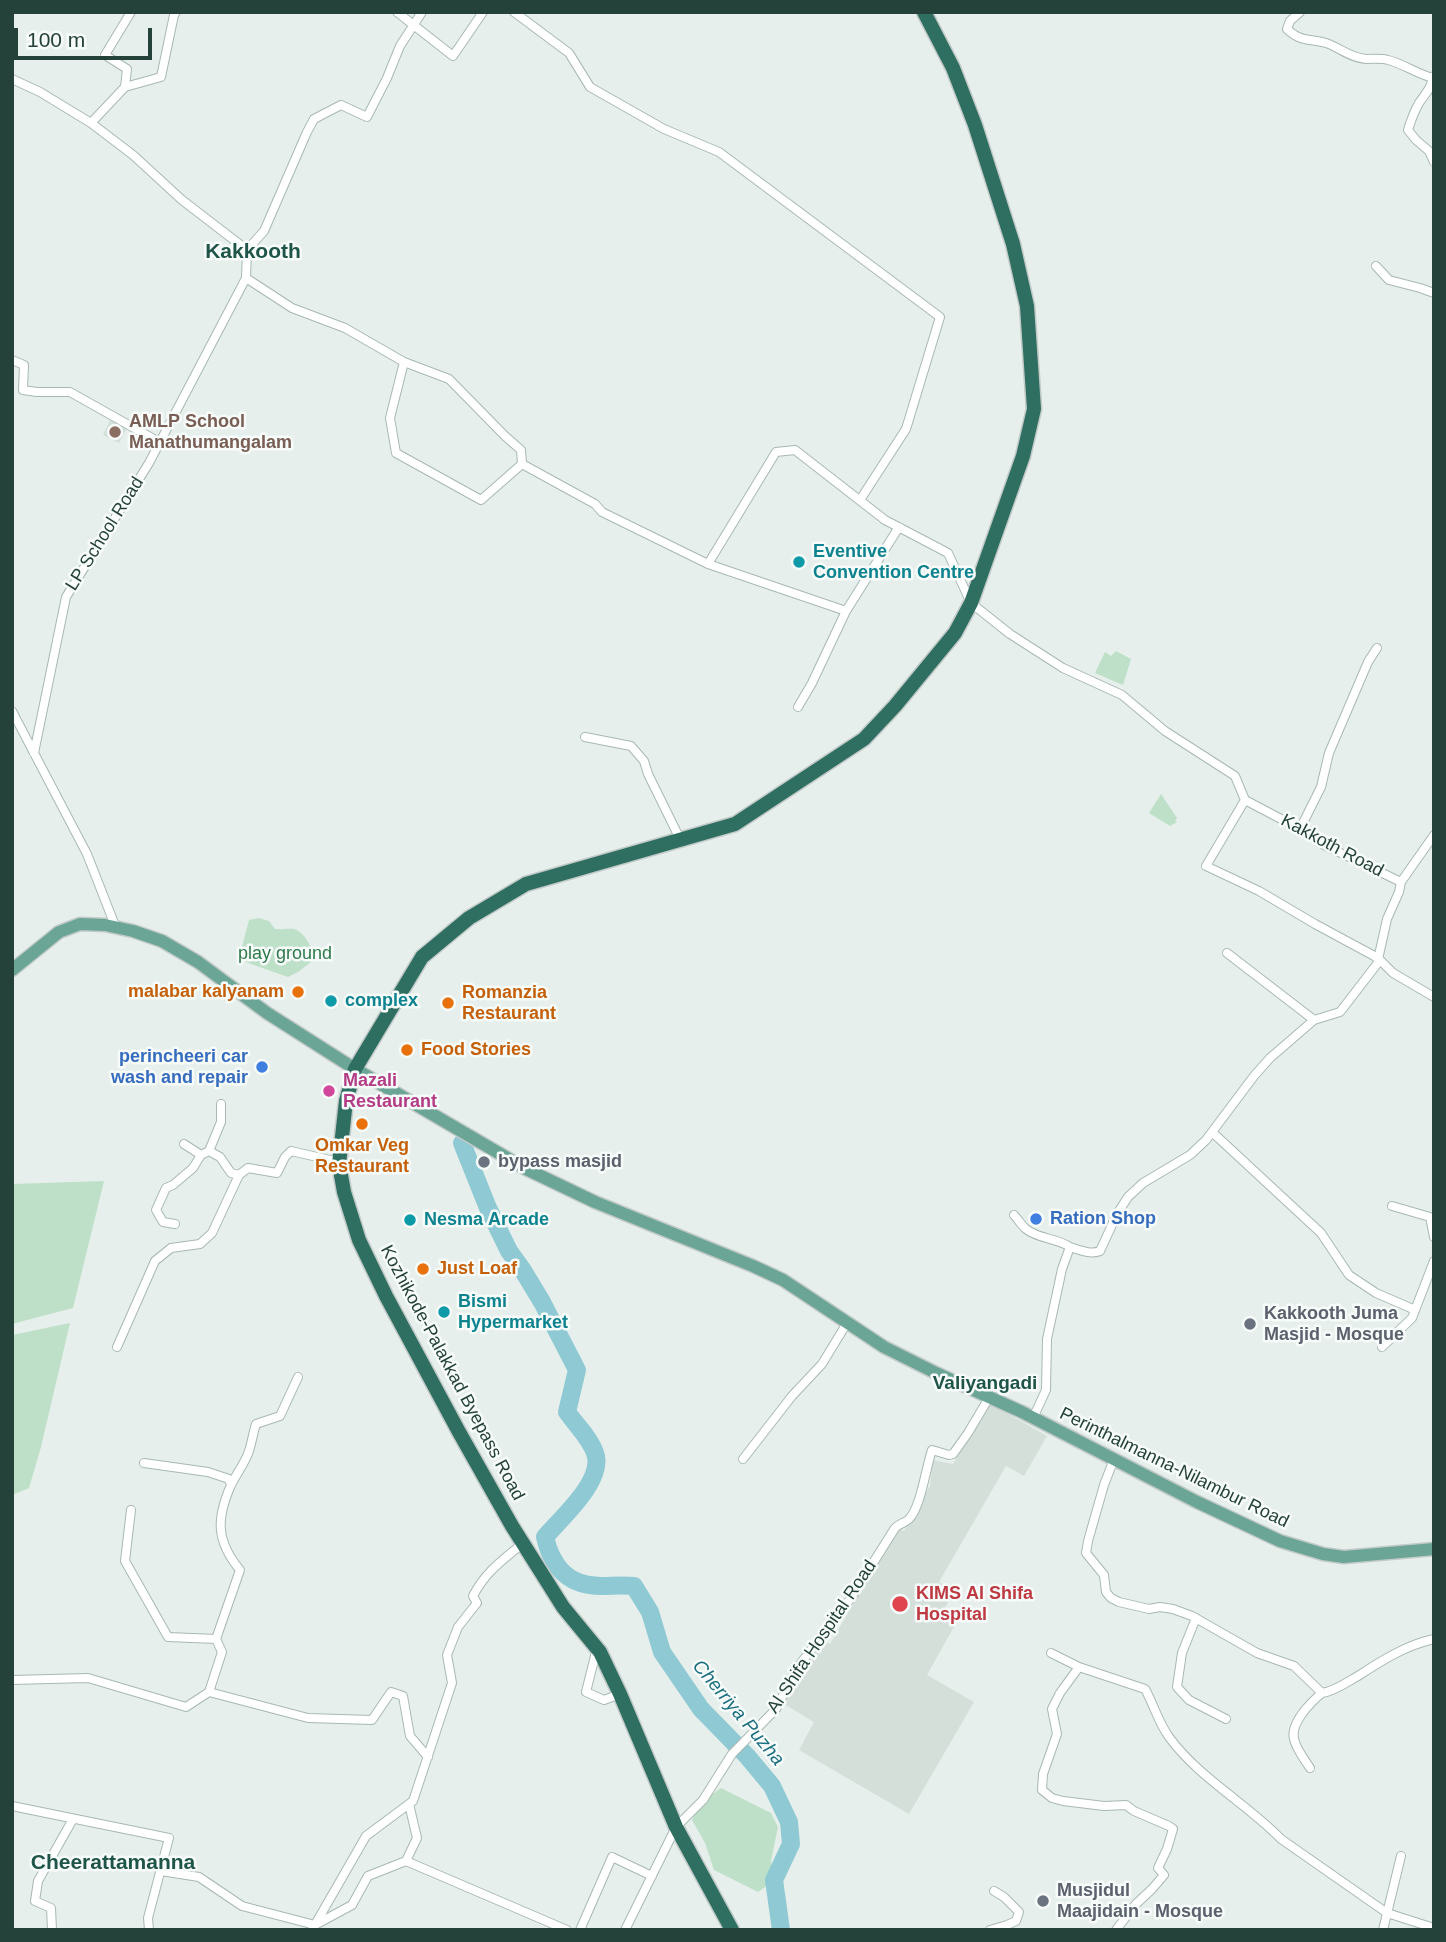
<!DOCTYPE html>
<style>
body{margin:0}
#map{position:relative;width:1446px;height:1942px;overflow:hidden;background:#e6efeb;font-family:Arial,sans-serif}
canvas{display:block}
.frame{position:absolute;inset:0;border:14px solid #24423a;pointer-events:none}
.scale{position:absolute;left:14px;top:28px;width:138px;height:32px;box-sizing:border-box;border:4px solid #24423a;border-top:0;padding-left:9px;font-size:21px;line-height:24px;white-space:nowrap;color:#24423a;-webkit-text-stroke:5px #f7fbf9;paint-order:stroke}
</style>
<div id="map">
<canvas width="1446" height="1942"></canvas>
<div class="frame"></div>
<div class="scale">100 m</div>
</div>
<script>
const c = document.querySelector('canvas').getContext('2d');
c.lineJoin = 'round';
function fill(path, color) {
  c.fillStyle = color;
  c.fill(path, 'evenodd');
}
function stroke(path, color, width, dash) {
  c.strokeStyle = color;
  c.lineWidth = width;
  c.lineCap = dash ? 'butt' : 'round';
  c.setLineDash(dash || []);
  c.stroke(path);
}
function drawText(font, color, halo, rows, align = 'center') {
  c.font = font + ' Arial,sans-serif';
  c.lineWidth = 5;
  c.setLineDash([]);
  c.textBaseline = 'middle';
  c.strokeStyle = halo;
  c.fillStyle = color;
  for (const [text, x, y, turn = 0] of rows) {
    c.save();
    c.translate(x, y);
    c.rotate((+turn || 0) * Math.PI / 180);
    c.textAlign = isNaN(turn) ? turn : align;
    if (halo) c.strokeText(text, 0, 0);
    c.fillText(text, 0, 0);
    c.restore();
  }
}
fill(new Path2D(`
 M 110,420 L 127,428 L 119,443 L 103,435 Z
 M 989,1403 L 1047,1436 L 1024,1476 L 1006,1466 L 939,1582 L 954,1592 L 940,1616 L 955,1625 L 927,1675 L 974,1702 L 909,1814 L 799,1750 L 814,1722 L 784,1704 L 797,1682 L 794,1681 L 805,1662 L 808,1664 L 822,1640 L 830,1644 L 897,1528 L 904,1531 L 930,1486 L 933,1460 L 953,1464 Z`), '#d4dfda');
fill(new Path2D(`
 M 1116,651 L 1131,659 L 1123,685 L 1095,673 L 1105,652 L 1111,656 Z
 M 1161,794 L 1177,818 L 1175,821 L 1177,822 L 1170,826 L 1149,813 Z
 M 259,918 L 269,921 L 275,929 C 280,930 288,928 294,929 C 305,932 313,949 315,959 L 298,972 L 288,977 L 251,964 L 239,958 L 249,920 Z
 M 104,1181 L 73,1308 L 12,1324 L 12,1184 Z
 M 70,1323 L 41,1447 L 29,1488 L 12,1495 L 12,1335 Z
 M 721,1788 L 771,1813 L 778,1827 L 771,1861 L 774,1881 L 758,1892 L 714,1870 L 705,1843 L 692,1820 L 700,1803 Z`), '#bfe0c8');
stroke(new Path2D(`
 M 462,1143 L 488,1208 L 509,1251 L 522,1269 L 542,1302 L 577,1370 L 567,1412 C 576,1425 590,1438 595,1453 C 605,1480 561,1518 545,1537 C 552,1567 568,1586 601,1586 C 612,1586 623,1585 634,1586 L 650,1612 L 662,1652 L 701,1709 L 747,1756 L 772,1786 L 789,1822 L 791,1844 L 774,1880 L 781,1930`), '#8ec9d4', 18);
const street = new Path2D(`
 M 131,12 L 105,55 L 127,69 L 125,87 L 91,123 L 133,155 L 182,200 L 247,250 L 246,278 L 292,308 L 345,328 L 404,362 L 390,418 L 396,453 L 481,500 L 522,464 L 595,504 L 602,512 L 708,564 L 776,452 L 795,450 L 885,520 L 948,553 L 971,603 L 1010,634 L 1063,668 L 1122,695 L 1165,731 L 1235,776 L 1245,800
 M 397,12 L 453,56 L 483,12
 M 514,12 L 569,53 L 590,87 L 664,129 L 719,152 L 940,317 L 906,429 L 860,500
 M 1300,12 L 1290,21 L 1287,29 C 1302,43 1309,38 1326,43 C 1341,48 1348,57 1366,59 C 1374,59 1381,58 1388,60 C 1404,64 1417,74 1433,78 L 1434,76
 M 1433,78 C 1431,89 1425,94 1419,103 C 1414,112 1411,120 1408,130 L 1416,140 L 1429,151 L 1434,162
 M 12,79 L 40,92 L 91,123
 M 125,87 L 161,77 L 174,15 L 176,12
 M 247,250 L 264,231 L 307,132 L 314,119 L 341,105 L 367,117 L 387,78 L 400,46 L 422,12
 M 1376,266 L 1389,280 L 1420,288 L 1434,293
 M 12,360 L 24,365 L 23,390 L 37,392 L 70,392 L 159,442
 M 404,362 L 449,379 L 505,436 L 521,450 L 522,464
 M 708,564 L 846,611
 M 798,707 L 812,683 L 846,611 L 899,527
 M 12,711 L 87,854 L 116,928
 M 585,737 L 631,746 L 644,761 L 648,774 L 680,839
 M 34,753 L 66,597 L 149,463 L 246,278
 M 1245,800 L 1206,866 L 1259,891 L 1315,924 L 1378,958 L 1393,973 L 1434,997
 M 1300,829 L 1321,787 L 1329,753 L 1368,662 L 1377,648
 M 1401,882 L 1434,835
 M 1227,953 L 1314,1020
 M 1212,1132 L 1321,1233 L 1349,1275 L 1376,1293 L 1413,1309
 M 184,1144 L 201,1155
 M 209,1151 L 221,1122 L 221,1104
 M 1392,1206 L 1430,1217 L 1434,1237
 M 1014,1215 C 1018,1219 1021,1225 1026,1229 C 1038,1239 1057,1238 1070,1247
 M 175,1224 L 163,1222 L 156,1210 L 166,1188 L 173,1185 L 193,1168 L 201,1155 L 209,1151 L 220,1157 L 231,1173 L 239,1175
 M 117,1347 L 155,1261 L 171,1248 L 200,1244 L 212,1233 L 239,1175 L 248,1168 L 277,1173 L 285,1157 L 291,1151 L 339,1162
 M 1382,1347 L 1412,1318 L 1434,1261
 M 1033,1418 L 1046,1390 L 1047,1339 L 1062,1269 L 1070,1247 C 1080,1250 1090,1255 1100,1251 L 1117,1214 L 1128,1197 L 1143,1183 L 1190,1155 L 1206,1140 L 1254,1076 L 1270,1058 L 1314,1020 L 1340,1012 L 1347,1003 L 1377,964 L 1387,919 L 1399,892 L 1401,882 L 1324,845 L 1300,829 L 1245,800
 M 743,1459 L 792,1396 L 822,1364 L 847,1323
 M 1114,1459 L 1104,1485 L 1088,1541 L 1086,1553 L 1104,1575 L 1106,1592 L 1111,1598 L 1119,1602 L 1149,1609 L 1160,1607 L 1173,1609 L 1192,1616 L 1257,1653 L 1294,1666 L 1322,1693 C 1335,1691 1347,1682 1358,1676 C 1381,1661 1406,1645 1434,1639
 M 144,1463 L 208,1472 L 229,1479 L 231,1485
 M 1196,1618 L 1182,1653 L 1177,1687 L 1189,1700 L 1226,1719
 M 216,1639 L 240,1570 C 216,1541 216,1519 231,1485 C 237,1473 245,1463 249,1451 C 252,1442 253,1433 256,1424 L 280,1416 L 298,1377
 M 597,1648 L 586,1692 L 604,1700 L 620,1694
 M 1051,1653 L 1079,1667
 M 12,1680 L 88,1678 L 186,1707 L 209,1692 L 222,1652 L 216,1639 L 168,1637 L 125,1561 L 131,1510
 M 209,1692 L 308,1718 L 372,1720 L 391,1692 L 403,1696 L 410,1736 L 428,1757
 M 1310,1768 C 1305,1760 1296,1749 1294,1739 C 1290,1723 1311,1702 1322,1693
 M 12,1806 L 169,1838 L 148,1918 L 149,1930
 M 406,1861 L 567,1930
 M 161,1871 L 199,1877 L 242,1906 L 315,1925 L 352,1905 L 368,1876 L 406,1861 L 417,1838 L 409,1804
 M 52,1930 L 51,1908 L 35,1901 L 38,1881 L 73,1819
 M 312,1930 L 366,1836 L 413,1801 L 452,1683 L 447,1655 L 458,1627 L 477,1603 L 473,1596 C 486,1571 502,1561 523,1543
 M 580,1930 L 612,1857 L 652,1876
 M 625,1930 L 676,1827 L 703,1800 L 732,1754 L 776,1709 L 797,1668 L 851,1598 L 895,1528 C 900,1523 905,1523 909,1519 C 921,1507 926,1467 932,1450 L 949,1455 L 953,1454 L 968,1433 L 990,1396
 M 990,1930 L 1007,1925 L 1016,1921 L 1019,1912 L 1004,1897 L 994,1891
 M 1116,1930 L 1136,1904 L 1152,1889 L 1164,1875 L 1158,1868 L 1167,1849 L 1173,1829 L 1169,1826 L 1134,1811 L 1126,1805 L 1104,1806 L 1063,1801 L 1052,1798 L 1042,1790 L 1043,1774 L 1057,1734 L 1052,1709 L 1060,1693 L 1079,1667 L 1145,1689 C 1154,1705 1158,1722 1169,1737 C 1199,1778 1246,1803 1281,1839 L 1387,1913 L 1434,1928
 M 1383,1930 L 1401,1856`);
const primary = new Path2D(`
 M 12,970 L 59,932 L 80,924 L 105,925 L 133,931 L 162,941 L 198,962 L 267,1013 L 355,1069 L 526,1169 L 595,1202 L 753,1266 L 783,1280 L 884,1347 L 936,1373 L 1022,1412 L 1197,1502 L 1280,1541 L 1323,1554 L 1344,1557 L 1434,1549`);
const highway = new Path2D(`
 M 732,1930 L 676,1827 L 620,1694 L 600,1652 L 563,1607 L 512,1526 L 459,1432 L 386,1296 L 359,1240 L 344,1192 L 339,1164 L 346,1101 L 355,1069 L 422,957 L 469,918 L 526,884 L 735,824 L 864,739 L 895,706 L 955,633 L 971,603 L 1023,456 L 1034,409 L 1027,306 L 1013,244 L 975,125 L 953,68 L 924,12`);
stroke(street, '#a8b8b2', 10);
stroke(primary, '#c2cac8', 15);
stroke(highway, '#c2cac8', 17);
stroke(street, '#fff', 8);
stroke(primary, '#6aa596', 12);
stroke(highway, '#2f6f62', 14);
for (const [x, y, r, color] of [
 [115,432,7,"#8d6e63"],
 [799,562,7,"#0f9aa8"],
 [298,992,7,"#e8710a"],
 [331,1001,7,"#0f9aa8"],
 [448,1003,7,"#e8710a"],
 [407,1050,7,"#e8710a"],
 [262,1067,7,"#3f7fe0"],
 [329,1091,7,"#d1479c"],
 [362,1124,7,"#e8710a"],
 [484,1162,7,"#6b7280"],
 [1036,1219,7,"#3f7fe0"],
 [410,1220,7,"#0f9aa8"],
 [423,1269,7,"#e8710a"],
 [444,1312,7,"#0f9aa8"],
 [1250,1324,7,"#6b7280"],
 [900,1604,9,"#e0444e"],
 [1043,1901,7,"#6b7280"]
]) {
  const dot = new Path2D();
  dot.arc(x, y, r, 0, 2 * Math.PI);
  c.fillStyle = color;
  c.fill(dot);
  stroke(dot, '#f7fbf9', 2.5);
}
drawText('bold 18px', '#785e54', '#f7fbf9', [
 ["AMLP School",129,422],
 ["Manathumangalam",129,443]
], 'left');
drawText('18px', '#24423a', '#f7fbf9', [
 ["LP School Road",105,534,-58],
 ["Kakkoth Road",1332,846,28],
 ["Kozhikode-Palakkad Byepass Road",452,1373,62],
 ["Perinthalmanna-Nilambur Road",1174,1468,26],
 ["Al Shifa Hospital Road",822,1637,-56]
]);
drawText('bold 18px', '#0d838f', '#f7fbf9', [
 ["Eventive",813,552],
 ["Convention Centre",813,573],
 ["complex",345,1001],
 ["Nesma Arcade",424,1220],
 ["Bismi",458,1302],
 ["Hypermarket",458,1323]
], 'left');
drawText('18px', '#2d7a4b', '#f7fbf9', [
 ["play ground",285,954]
]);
drawText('bold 18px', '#c56008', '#f7fbf9', [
 ["malabar kalyanam",284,992,"right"],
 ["Romanzia",462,993],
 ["Restaurant",462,1014],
 ["Food Stories",421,1050],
 ["Omkar Veg",362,1146,"center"],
 ["Restaurant",362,1167,"center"],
 ["Just Loaf",437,1269]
], 'left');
drawText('bold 18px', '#366cbe', '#f7fbf9', [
 ["perincheeri car",248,1057],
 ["wash and repair",248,1078],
 ["Ration Shop",1050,1219,"left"]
], 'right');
drawText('bold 18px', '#b23c85', '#f7fbf9', [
 ["Mazali",343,1081],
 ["Restaurant",343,1102]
], 'left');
drawText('bold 18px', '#5b616d', '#f7fbf9', [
 ["bypass masjid",498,1162],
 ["Kakkooth Juma",1264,1314],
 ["Masjid - Mosque",1264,1335],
 ["Musjidul",1057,1891],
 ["Maajidain - Mosque",1057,1912]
], 'left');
drawText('bold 18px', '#be3a42', '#f7fbf9', [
 ["KIMS Al Shifa",916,1594],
 ["Hospital",916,1615]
], 'left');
drawText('bold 19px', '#1f5548', '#f7fbf9', [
 ["Valiyangadi",985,1384]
]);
drawText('italic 19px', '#1c6f80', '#f7fbf9', [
 ["Cherriya Puzha",738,1713,50]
]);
drawText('bold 21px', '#1f5548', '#f7fbf9', [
 ["Kakkooth",253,252],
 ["Cheerattamanna",113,1863]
]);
</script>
